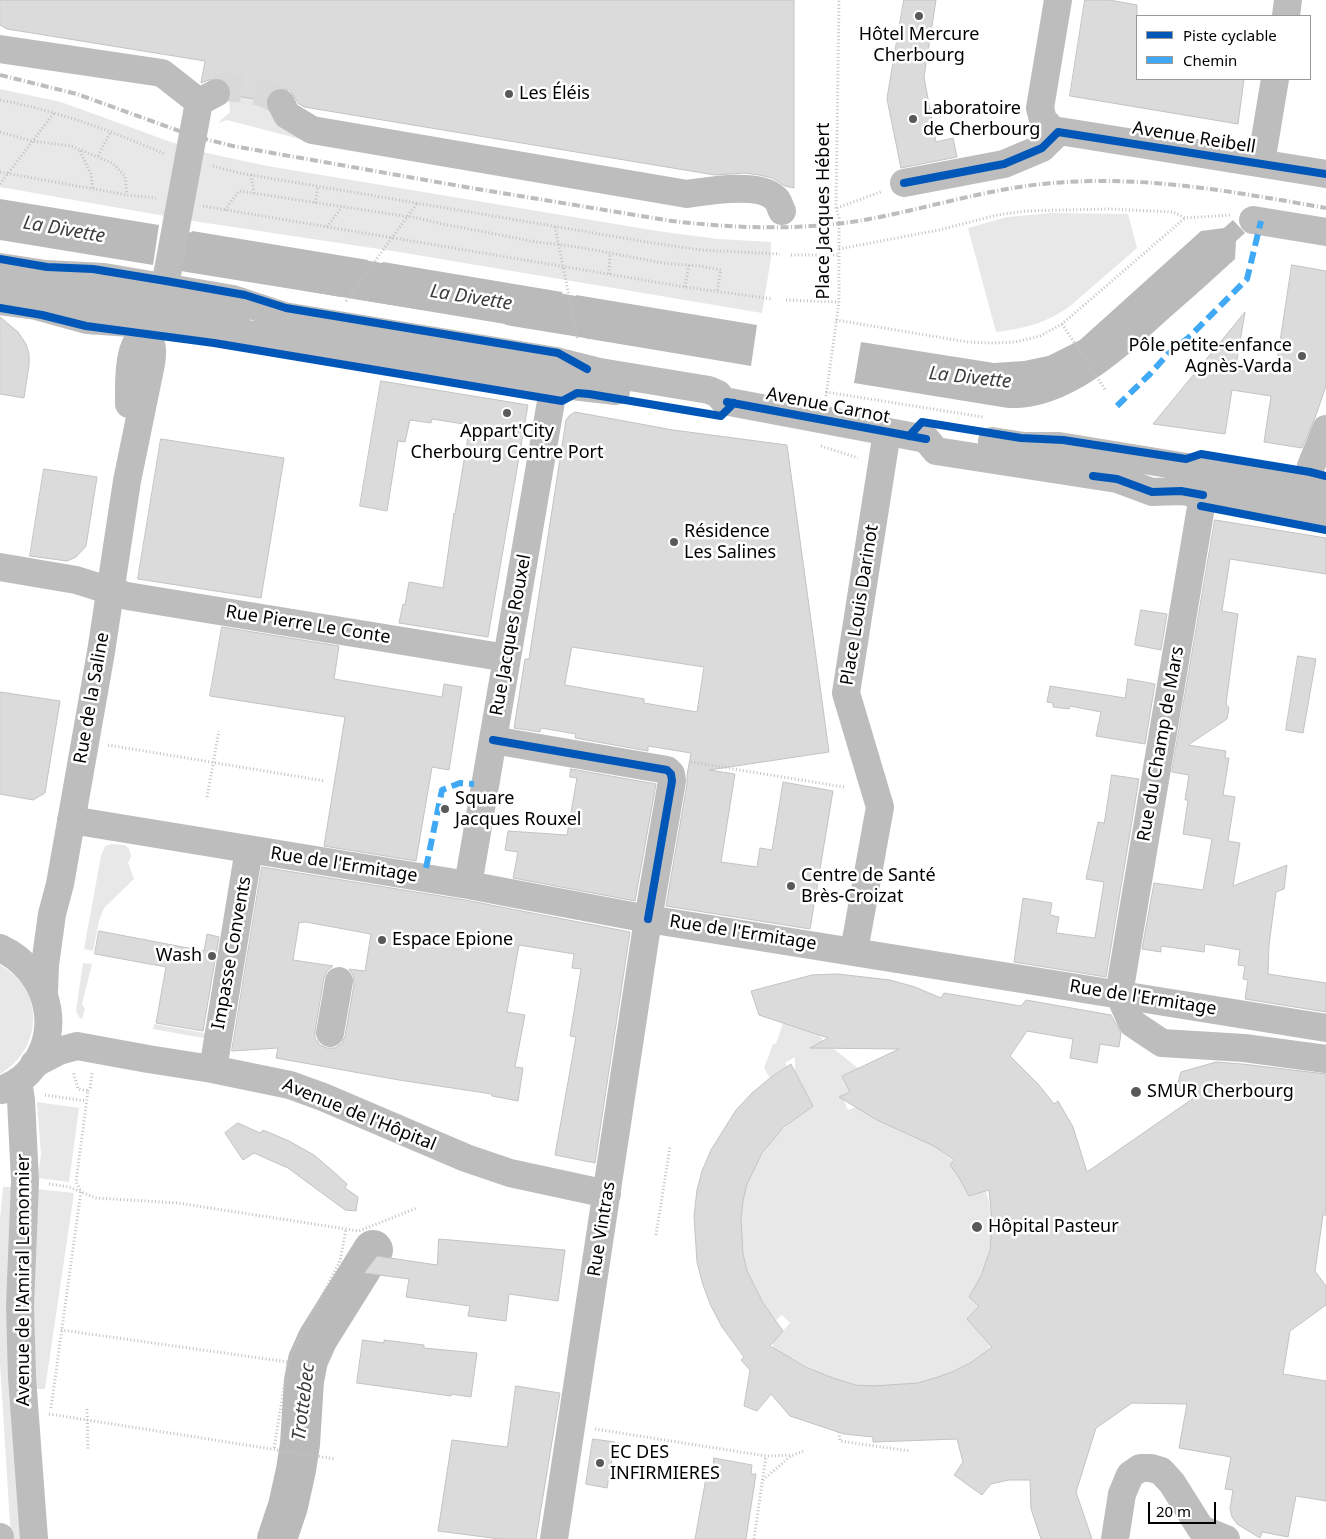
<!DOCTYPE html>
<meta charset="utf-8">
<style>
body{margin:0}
#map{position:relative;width:1326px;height:1539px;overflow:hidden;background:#fff;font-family:"Noto Sans",sans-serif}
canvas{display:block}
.legend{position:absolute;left:1136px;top:15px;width:175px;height:65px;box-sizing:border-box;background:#fff;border:1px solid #999;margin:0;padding:6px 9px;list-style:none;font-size:15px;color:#000}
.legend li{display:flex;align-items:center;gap:10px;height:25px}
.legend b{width:25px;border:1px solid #999}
.scale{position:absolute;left:1148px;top:1502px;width:68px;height:22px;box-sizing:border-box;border:2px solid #000;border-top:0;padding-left:6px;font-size:15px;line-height:18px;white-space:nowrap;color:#000;-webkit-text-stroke:4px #fff;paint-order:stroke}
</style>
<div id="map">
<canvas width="1326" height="1539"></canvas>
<ul class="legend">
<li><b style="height:6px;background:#0057b8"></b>Piste cyclable</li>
<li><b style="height:6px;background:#3fa9f5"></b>Chemin</li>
</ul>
<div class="scale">20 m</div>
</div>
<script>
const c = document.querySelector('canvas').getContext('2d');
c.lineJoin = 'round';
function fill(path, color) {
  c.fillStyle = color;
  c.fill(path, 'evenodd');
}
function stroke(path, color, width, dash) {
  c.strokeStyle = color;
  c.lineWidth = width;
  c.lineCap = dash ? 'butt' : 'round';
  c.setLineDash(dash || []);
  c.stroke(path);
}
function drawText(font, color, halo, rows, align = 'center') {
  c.font = font + ' "Noto Sans",sans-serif';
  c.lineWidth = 5;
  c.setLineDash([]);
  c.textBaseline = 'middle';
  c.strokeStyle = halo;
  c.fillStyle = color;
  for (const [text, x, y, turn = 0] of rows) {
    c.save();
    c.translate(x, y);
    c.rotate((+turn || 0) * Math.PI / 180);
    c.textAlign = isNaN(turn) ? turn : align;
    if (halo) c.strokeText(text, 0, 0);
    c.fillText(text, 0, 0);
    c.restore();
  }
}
fill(new Path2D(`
 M 0,89 L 61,102 L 171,142 L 207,153 L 267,166 L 657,231 L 718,239 L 771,242 L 771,258 L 762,313 L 399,252 L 193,221 L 0,187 Z
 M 232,95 L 268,101 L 278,110 L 300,139 L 227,120 L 218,123 L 230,112 L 229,98 Z
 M 1052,213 L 1128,214 L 1137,248 L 1069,307 C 1046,323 1023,329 996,332 L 968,228 L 1007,217 Z
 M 112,844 L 125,845 L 129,849 L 131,856 L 128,863 L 134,879 L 104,908 L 99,921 L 93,951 L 84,949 L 101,856 L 105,846 Z
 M 83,963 L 92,964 L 82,1004 L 85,1009 L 82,1019 L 79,1017 L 76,1011 Z
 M 0,965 C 45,990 44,1048 0,1074 Z
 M 783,1023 L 816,1034 L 822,1038 L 823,1048 L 834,1049 L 858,1068 L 842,1076 L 850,1092 L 842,1096 L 848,1110 L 856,1107 L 877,1120 L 934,1146 L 953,1161 L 950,1165 L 958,1176 L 969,1196 L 986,1191 C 997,1228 991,1265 969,1297 L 979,1306 L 967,1319 L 991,1346 C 957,1378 901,1394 855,1384 C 832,1380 812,1370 792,1358 L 780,1378 L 773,1371 L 773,1342 L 790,1323 L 782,1315 L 776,1320 C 764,1305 753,1289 747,1271 C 743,1258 742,1246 741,1233 C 738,1177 768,1135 813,1106 L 795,1072 L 795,1057 L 785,1063 L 787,1067 L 770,1078 L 764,1068 L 773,1044 L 776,1044 Z
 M 154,1024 L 210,1034 L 209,1039 L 153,1029 Z
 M 37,1102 L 79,1108 L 69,1182 L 38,1178 L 41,1154 Z
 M 3,1187 L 11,1187 L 22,1539 L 11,1539 L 0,1364 L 0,1219 Z
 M 37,1189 L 74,1193 L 45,1389 L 36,1389 L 32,1328 Z`), '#e8e8e8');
fill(new Path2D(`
 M 0,199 L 159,225 L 153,265 L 0,240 Z
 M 1233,220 L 1245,233 L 1236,241 L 1235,259 C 1213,279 1191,299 1169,318 C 1126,357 1070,411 1008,408 L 854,383 L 861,342 L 994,363 L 1024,361 L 1048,356 L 1080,340 L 1201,231 L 1224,228 Z
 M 192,231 L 368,260 L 341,297 L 185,270 Z
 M 383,262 L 562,292 L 571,335 L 355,299 Z
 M 576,295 L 757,325 L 751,366 L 584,338 Z`), '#bababa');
stroke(new Path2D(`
 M 188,252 L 424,290
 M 513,306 L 636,326
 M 277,1539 L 288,1506 L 296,1470 L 300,1444 L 304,1381 L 308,1360 L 318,1338 L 373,1250`), '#bababa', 40);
const building = new Path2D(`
 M 0,0 L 794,0 L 794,188 L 785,186 L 772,178 L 759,175 L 745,173 L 715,175 L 304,107 L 299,104 L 290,90 L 282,88 L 274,89 L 268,94 L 266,101 L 231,95 L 230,86 L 224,80 L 216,77 L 201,83 L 205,61 L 7,29 L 0,25 Z
 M 904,0 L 936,0 L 924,77 L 936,142 L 953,138 L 957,157 L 901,168 L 887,99 Z
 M 1085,0 L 1109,0 L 1137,5 L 1137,79 L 1244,79 L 1238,124 L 1070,96 Z
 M 1292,265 L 1326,271 L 1326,386 L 1315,418 L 1302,448 L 1264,442 L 1271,396 L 1232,390 L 1225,434 L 1153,424 L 1245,312 L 1236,366 L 1275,372 Z
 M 0,317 L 18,332 L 26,344 L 29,354 L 29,365 L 24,398 L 0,394 Z
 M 381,381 L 528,405 L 488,637 L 399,623 L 403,604 L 405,605 L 409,582 L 443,588 L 454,513 L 455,514 L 470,425 L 432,419 L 431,423 L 410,420 L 405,442 L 398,441 L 387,511 L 360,506 Z
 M 575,412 L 673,430 L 787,445 L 829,752 L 709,770 L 735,774 L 721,862 L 757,867 L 760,848 L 772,850 L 783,782 L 833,791 L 810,929 L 666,906 L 687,784 L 687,775 L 691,753 L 648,746 L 648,751 L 575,738 L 576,734 L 541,728 L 540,732 L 514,728 L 525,659 L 529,659 L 566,420 L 569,416 ZM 572,647 L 704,667 L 697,712 L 644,703 L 644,699 L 565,685 Z
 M 161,439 L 284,458 L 261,598 L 138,579 Z
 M 44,469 L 97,477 L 86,546 L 76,557 L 67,561 L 30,556 Z
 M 1215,520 L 1326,538 L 1326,574 L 1230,559 L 1222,611 L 1238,614 L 1226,704 L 1229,708 L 1227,719 L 1188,745 L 1226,751 L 1225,758 L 1229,758 L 1223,795 L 1235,797 L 1228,841 L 1240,843 L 1233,886 L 1287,865 L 1284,889 L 1276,892 L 1269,945 L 1268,974 L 1326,983 L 1326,1012 L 1245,999 L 1248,980 L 1243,979 L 1245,966 L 1238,965 L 1240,950 L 1205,944 L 1204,952 L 1161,946 L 1161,952 L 1142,949 L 1154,883 L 1203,890 L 1212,839 L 1183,834 L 1188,800 L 1185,800 L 1189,775 L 1172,772 Z
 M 1141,610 L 1167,614 L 1161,650 L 1135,645 Z
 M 222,627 L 339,646 L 334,679 L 442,697 L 444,684 L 462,687 L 449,770 L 432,767 L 416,861 L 324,846 L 345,717 L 210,696 Z
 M 1298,656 L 1316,659 L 1303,733 L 1286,730 Z
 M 1128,679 L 1155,684 L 1145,744 L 1096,736 L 1101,712 L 1070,706 L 1069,709 L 1053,707 L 1053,703 L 1047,702 L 1050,686 L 1125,698 Z
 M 0,692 L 60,701 L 45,793 L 33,800 L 0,794 Z
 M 571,769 L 656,784 L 635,901 L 513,878 L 518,852 L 505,850 L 508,831 L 567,835 L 577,778 L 570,777 Z
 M 1112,775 L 1139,779 L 1106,977 L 1014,962 L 1023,898 L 1052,903 L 1050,915 L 1059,917 L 1056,933 L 1095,938 L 1104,882 L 1086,879 L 1098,822 L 1104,823 Z
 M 262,867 L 465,900 L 630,932 L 595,1163 L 555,1155 L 576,1037 L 570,1036 L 581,969 L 572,968 L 574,954 L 519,945 L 507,1012 L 525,1015 L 515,1067 L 523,1068 L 518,1101 L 492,1096 L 492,1094 L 399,1080 L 276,1058 L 278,1048 L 232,1051 ZM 306,922 L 371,934 L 365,971 L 349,969 L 353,975 L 354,984 L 345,1036 L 342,1043 L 335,1048 L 327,1048 L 320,1045 L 315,1038 L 315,1031 L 324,978 L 327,971 L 333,966 L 293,960 L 299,923 Z
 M 99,931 L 204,951 L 207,934 L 219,937 L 203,1031 L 156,1023 L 166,967 L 95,954 Z
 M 838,974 L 890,980 L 915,987 L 941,998 L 944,993 L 1021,1006 L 1026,1000 L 1111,1015 L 1121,1033 L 1119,1047 L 1100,1044 L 1097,1063 L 1070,1058 L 1073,1039 L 1027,1031 L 1010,1056 L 1039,1085 L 1054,1104 L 1058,1101 L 1073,1127 L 1087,1172 L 1198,1095 L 1176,1089 L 1181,1072 L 1216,1062 L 1242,1064 L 1326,1074 L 1326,1215 L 1323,1215 L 1315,1271 L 1326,1286 L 1326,1305 L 1290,1331 L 1283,1374 L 1326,1381 L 1326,1501 L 1296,1496 L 1288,1537 L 1262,1532 L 1260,1538 L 1237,1524 L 1232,1517 L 1230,1509 L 1233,1490 L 1225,1489 L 1231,1457 L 1179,1448 L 1187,1404 L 1132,1403 L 1096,1428 L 1076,1492 L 1092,1539 L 1041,1539 L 1031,1509 L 1030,1480 L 1009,1480 L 991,1484 L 982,1495 L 954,1475 L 963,1462 L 957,1439 L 873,1442 L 873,1437 L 844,1434 L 790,1416 L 771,1394 L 757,1411 L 744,1406 L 750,1370 L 741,1360 L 744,1357 L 722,1327 L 711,1306 L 703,1285 L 697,1262 L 694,1216 L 697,1190 L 702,1171 L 711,1150 L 736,1110 L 752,1093 L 770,1078 L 791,1064 L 813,1106 L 784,1127 L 762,1153 L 747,1184 L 743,1201 L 741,1220 L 743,1254 L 747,1271 L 763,1303 L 783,1331 L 770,1346 L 808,1368 L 833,1378 L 856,1385 L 873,1386 L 918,1383 L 938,1377 L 954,1371 L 970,1363 L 992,1347 L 967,1319 L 979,1306 L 969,1297 L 981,1276 L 990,1250 L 992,1221 L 989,1190 L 969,1196 L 958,1176 L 950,1165 L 954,1160 L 934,1146 L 877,1120 L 839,1097 L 850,1092 L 842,1076 L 899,1049 L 810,1048 L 828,1038 L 759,1015 L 751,991 L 812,975 Z
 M 238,1123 L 260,1133 L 263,1130 L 289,1141 L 314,1155 L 334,1172 L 347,1184 L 345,1188 L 358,1197 L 356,1211 L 345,1210 L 288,1168 L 254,1153 L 243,1160 L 225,1133 Z
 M 439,1239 L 565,1250 L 558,1301 L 509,1294 L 506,1321 L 468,1316 L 470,1306 L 406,1297 L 409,1279 L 364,1273 L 377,1256 L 437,1265 Z
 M 363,1340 L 384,1343 L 384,1340 L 424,1345 L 424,1348 L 477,1353 L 471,1397 L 451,1394 L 451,1396 L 357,1383 Z
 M 516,1386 L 560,1393 L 536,1539 L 500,1539 L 438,1531 L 452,1440 L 507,1447 Z
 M 593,1439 L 615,1442 L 607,1488 L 586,1484 Z
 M 714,1458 L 752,1465 L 751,1474 L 756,1474 L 746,1539 L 695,1539 L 708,1467 L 713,1467 Z`);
fill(building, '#dbdbdb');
stroke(building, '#c3c3c3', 1);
stroke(new Path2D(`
 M 216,93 L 223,87 C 242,88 266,90 281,103`), '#d9d9d9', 28, [28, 14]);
stroke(new Path2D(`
 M 0,100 C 57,111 112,131 165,154
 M 0,132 L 32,141 L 71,146 L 112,163 L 125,176 L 127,195
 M 80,151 L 91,174 L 93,189
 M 98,156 L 111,131
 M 213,166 L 239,173 L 653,243 L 701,250 L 780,254
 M 0,172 L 127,195 L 156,198
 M 251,175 L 254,193
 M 0,184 L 54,113
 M 315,203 L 318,186
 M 203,206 L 685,287 L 772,299
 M 837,208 L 883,191
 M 225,210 L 239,191 L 417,218 L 438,223 L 536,242 L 578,247 L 663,263 L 700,266 L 721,270 L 717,292
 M 327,227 L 342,207
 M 555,227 L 578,340
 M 839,249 L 939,230 L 997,215 L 1026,211 L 1109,209 L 1173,212 L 1185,218 L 1230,215
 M 791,255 L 839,255
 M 609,274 L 610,253
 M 685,287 L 689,265
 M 786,300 L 839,302
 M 346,301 L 418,202
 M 836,320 L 968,342 L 993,343 L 1015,342 L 1040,336 L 1062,324 L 1185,218
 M 1062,324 L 1106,391
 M 826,392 L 983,417
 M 826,396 L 839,302 L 839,218 L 836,208 L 839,0
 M 821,446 L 858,458
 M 108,745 L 325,781
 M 691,762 L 844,787
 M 207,797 L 219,731
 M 88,1091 L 90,1088 L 92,1073
 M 45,1095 L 86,1101
 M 49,1184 L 69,1187 L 96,1198 L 178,1203 L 359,1231 L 417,1208
 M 656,1235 L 670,1147
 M 61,1330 L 288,1362 L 274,1449
 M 288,1362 L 340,1261 L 346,1229
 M 51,1408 L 81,1191 L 76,1182 L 88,1091 L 78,1089 L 73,1071
 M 87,1409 L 88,1449
 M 49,1414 L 335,1459
 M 595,1429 L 766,1456 L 793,1455 L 804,1451
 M 839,1432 L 840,1441 L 910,1451
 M 763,1480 L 792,1455
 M 754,1539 L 766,1456`), '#c2c2c2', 3, [1, 2.5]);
stroke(new Path2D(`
 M 1058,0 L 1040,108 L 1043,120 L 1053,130 L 1326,174
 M 1286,16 L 1288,0
 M 0,49 L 162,73 L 199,102 L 216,93
 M 281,103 L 287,115 L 312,130 L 687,194 C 708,191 758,182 775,198 C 779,200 780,208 782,211
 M 1261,163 L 1275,79
 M 904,183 L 1004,164 L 1042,148 L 1058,132
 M 1253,220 L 1326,232
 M 0,283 L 236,320
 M 157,287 L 166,281 L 199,102
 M 1307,487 L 1311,466 L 1326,429
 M 1203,495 L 1119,994 L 1132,1023 L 1162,1043 L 1244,1048 L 1326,1059
 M 0,567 L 76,580 L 127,596 L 507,658
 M 493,740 L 667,770 L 671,774 L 672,781 L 648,919 L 554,1539
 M 71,820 L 468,885 L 648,919 L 1326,1028
 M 468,885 L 554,384
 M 854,951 L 880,807 L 846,693 L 887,432
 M 330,1033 L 339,981
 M 215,1057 L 249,849
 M 34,1064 L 59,1051 L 77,1046 L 148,1059 L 212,1069 L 290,1085 L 323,1097 L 466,1158 L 510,1173 L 607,1194
 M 1115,1539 L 1122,1494 L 1130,1475 L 1140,1468 L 1151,1468 L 1161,1471 L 1172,1483 L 1201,1529 L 1226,1539`), '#bdbdbd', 28);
stroke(new Path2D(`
 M 0,267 L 46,274 L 104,277 L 233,299 L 284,316 L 556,361 L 600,372 L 709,390 L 718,394 L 724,401 L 926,439 L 936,451 L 1117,479 L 1152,492 L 1181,491 L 1326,514
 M 0,301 L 36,306 L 87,320 L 217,329 L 554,384 L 616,391
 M 129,404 C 129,389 128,355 137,342 C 139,339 143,337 146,334
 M 992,441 L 1024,446 L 1059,446 L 1326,490
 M 0,948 C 53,972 67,1043 19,1081 C 14,1084 7,1087 2,1090
 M 44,992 L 45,965 L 52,914 L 60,884 L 77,788 L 101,652 L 127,481 L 151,364 C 153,351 153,345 146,334
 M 18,1081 L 21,1100 L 25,1181 L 20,1306 L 22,1377 L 34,1539
 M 0,1537 L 0,1539`), '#bdbdbd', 28);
stroke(new Path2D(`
 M 0,75 L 77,94 L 193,136 L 233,146 L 471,188 L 672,221 C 740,229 808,231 875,218 C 931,207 985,190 1042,184 C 1141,174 1229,191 1326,208`), '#bdbdbd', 4, [8, 2.5, 1, 2.5]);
stroke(new Path2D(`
 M 1117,406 L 1150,374 L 1168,354 L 1188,338 L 1247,279 L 1261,221
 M 426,868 L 442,790 L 460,783 L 474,784`), '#3fa9f5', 6, [12, 6]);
stroke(new Path2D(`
 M 904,183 L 1004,164 L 1042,148 L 1058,132 L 1326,174
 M 0,259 L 47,267 L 93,269 L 166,281 L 245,295 L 286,308 L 558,353 L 587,369
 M 0,308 L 42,315 L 86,326 L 214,343 L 562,401 L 577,393 L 589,394 L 721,416 L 734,403
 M 727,402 L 926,439
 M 909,436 L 922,422 L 1021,438 L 1063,440 L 1186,459 L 1201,454 L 1310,472 L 1326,476
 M 1093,476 L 1117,479 L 1152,492 L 1181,491 L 1203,495
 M 1201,506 L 1326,530
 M 493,740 L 667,770 L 671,774 L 672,781 L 648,919`), '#0057b8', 8);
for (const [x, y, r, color] of [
 [919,16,5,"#595959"],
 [509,94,5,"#595959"],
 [913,119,5,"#595959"],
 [1302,356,5,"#595959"],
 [507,413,5,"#595959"],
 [674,542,5,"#595959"],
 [445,809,5,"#595959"],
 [791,886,5,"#595959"],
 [382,940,5,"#595959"],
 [212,956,5,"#595959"],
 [1136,1092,6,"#595959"],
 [977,1227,6,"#595959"],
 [600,1463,5,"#595959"]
]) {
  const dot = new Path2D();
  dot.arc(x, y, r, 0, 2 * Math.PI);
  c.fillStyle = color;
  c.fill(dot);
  stroke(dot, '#fff', 2);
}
drawText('18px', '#000', '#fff', [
 ["Hôtel Mercure",919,35,"center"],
 ["Cherbourg",919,56,"center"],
 ["Les Éléis",519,94],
 ["Laboratoire",923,109],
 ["de Cherbourg",923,130],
 ["Pôle petite-enfance",1292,346,"right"],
 ["Agnès-Varda",1292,367,"right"],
 ["Appart'City",507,432,"center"],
 ["Cherbourg Centre Port",507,453,"center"],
 ["Résidence",684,532],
 ["Les Salines",684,553],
 ["Square",455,799],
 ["Jacques Rouxel",455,820],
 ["Centre de Santé",801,876],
 ["Brès-Croizat",801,897],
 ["Espace Epione",392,940],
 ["Wash",202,956,"right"],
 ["SMUR Cherbourg",1147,1092],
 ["Hôpital Pasteur",988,1227],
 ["EC DES",610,1453],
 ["INFIRMIERES",610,1474]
], 'left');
drawText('18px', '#000', '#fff', [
 ["Avenue Reibell",1194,138,9],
 ["Place Jacques Hébert",824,211,-90],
 ["Avenue Carnot",828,406,11],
 ["Place Louis Darinot",860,605,-81],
 ["Rue Pierre Le Conte",308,625,9],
 ["Rue Jacques Rouxel",511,635,-80],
 ["Rue de la Saline",92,698,-80],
 ["Rue du Champ de Mars",1161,744,-80],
 ["Rue de l'Ermitage",344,865,9],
 ["Rue de l'Ermitage",743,933,9],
 ["Impasse Convents",232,953,-80],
 ["Rue de l'Ermitage",1143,998,9],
 ["Avenue de l'Hôpital",359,1115,22],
 ["Rue Vintras",602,1229,-81],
 ["Avenue de l'Amiral Lemonnier",24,1280,-90]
]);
drawText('italic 19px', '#3d3d3d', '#fff', [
 ["La Divette",64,230,10],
 ["La Divette",471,298,9],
 ["La Divette",970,378,6],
 ["Trottebec",304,1402,-83]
]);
</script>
